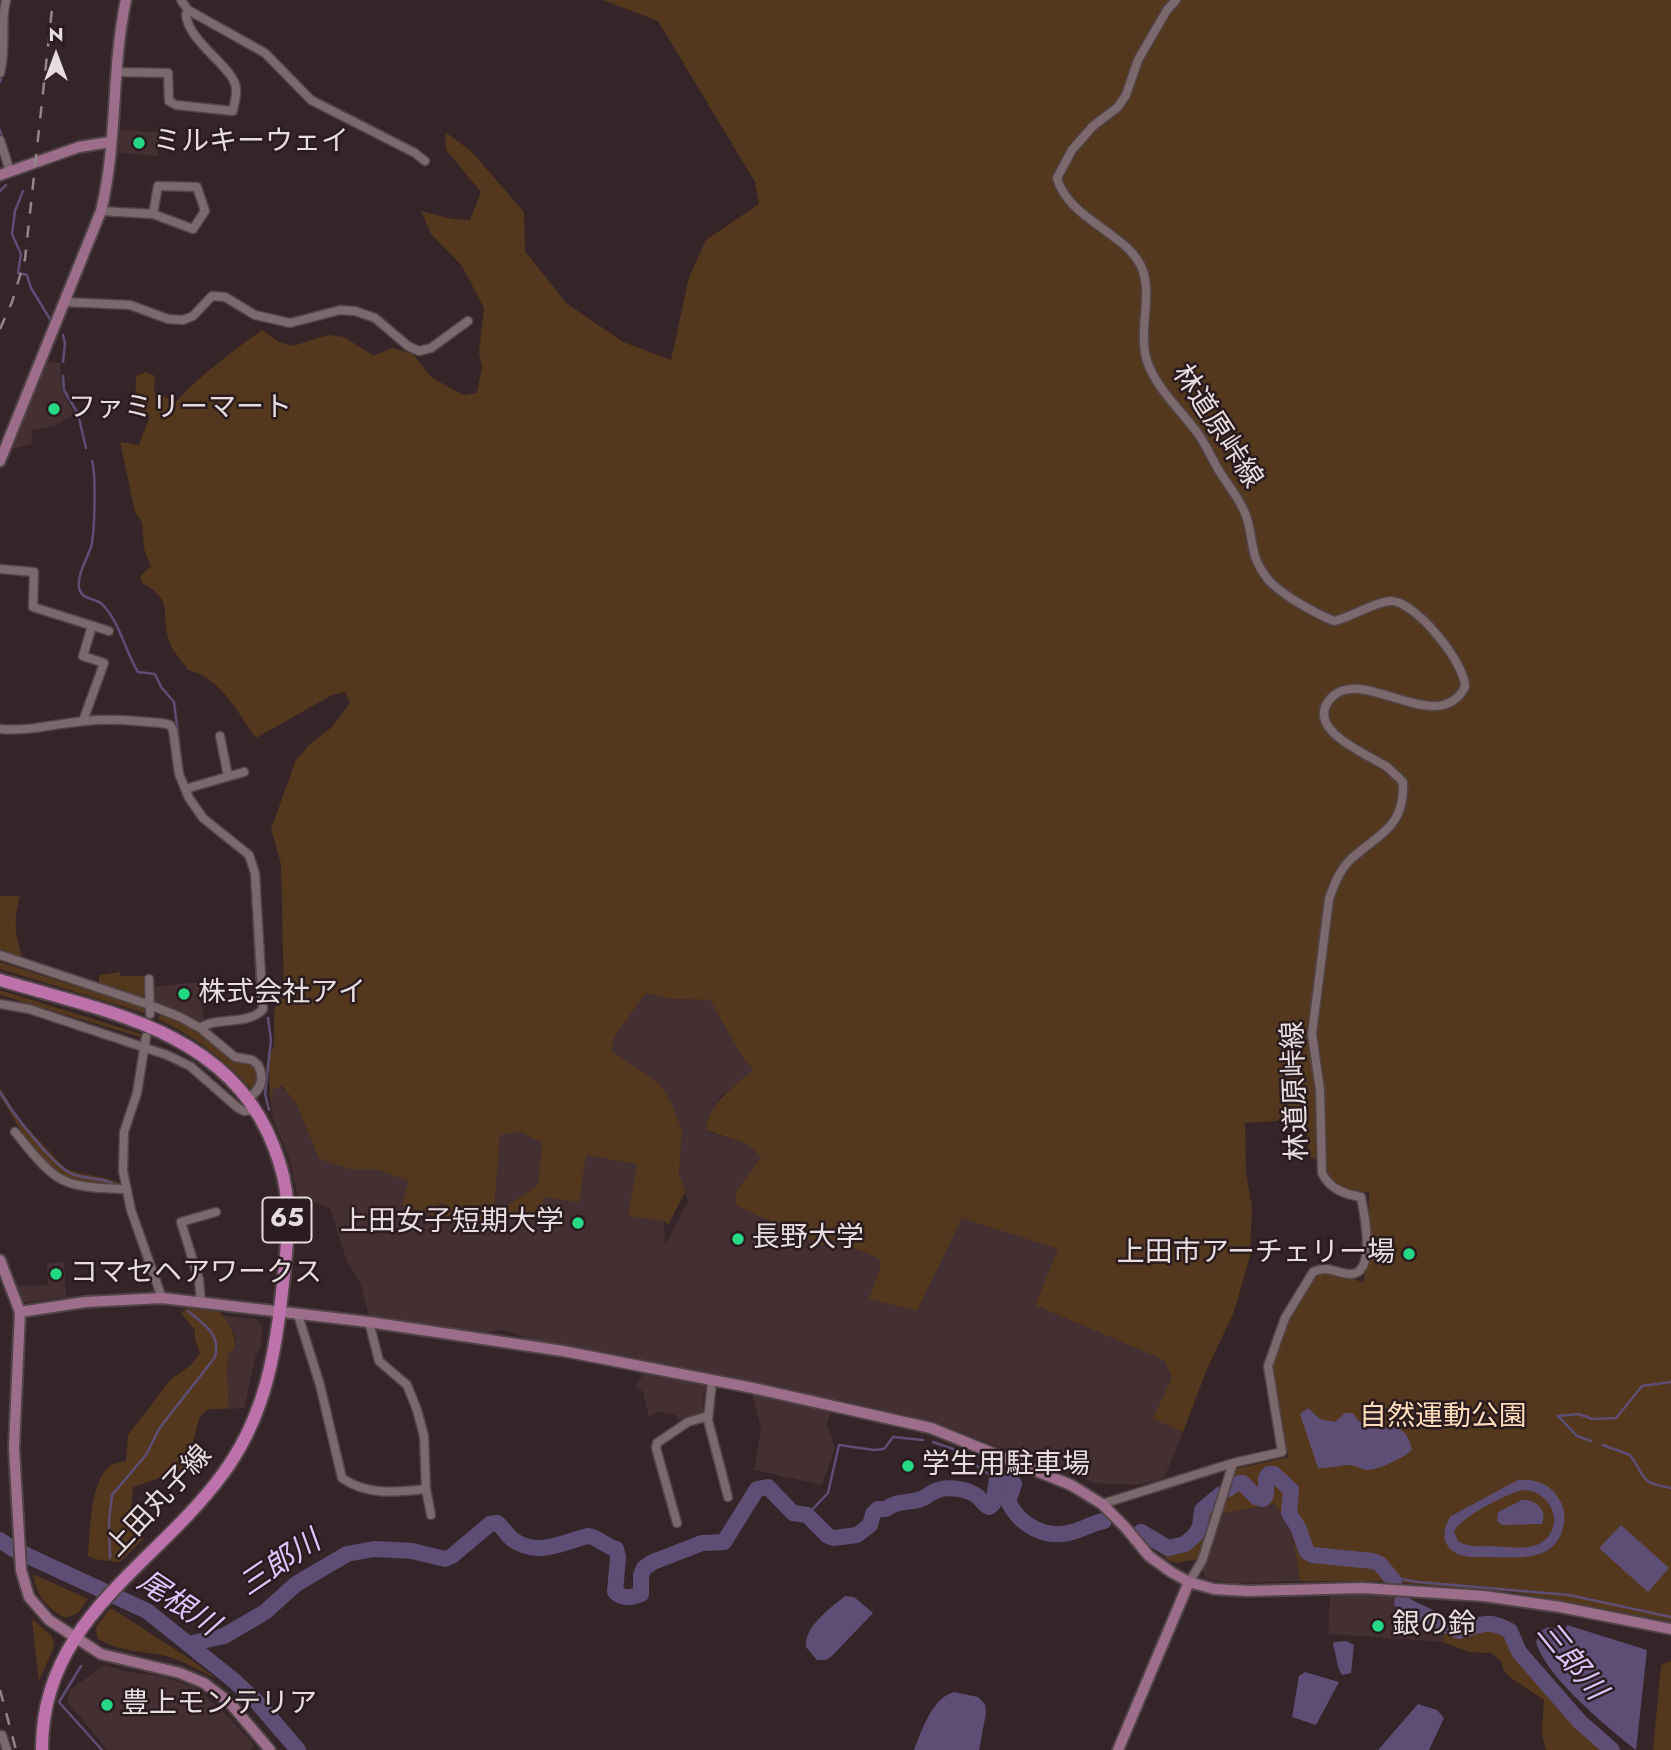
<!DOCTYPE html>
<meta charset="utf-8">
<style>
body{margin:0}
#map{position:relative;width:1671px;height:1750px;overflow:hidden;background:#352528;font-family:Jost,sans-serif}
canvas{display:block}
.north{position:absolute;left:21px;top:21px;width:70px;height:70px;-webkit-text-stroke:5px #2a1b1f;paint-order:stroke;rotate:0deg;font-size:19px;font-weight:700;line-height:28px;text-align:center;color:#e7dcde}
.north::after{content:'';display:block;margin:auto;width:24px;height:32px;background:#e7dcde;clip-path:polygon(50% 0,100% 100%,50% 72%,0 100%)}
</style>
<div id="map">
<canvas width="1671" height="1750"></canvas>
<div class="north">N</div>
</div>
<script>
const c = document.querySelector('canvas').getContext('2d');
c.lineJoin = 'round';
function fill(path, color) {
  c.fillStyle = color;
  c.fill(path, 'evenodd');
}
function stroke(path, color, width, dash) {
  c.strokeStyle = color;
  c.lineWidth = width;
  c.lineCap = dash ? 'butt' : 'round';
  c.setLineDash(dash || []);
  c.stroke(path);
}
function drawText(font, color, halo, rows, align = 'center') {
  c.font = font + ' Jost,"Noto Sans JP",sans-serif';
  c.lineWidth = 5;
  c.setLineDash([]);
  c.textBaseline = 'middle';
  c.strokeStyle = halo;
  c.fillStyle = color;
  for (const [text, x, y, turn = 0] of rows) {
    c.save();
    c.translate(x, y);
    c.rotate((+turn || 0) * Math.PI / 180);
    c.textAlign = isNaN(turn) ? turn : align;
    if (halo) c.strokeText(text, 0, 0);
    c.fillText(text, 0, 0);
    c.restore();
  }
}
fill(new Path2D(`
 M 120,130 L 160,132 L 158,156 L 118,153 Z
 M 44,362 L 60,363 L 62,390 L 74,414 L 57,425 L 32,430 L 32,444 L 9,450 Z
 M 198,982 L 204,1020 L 196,1021 L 155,1002 L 153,987 Z
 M 646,993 L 671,999 L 711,1000 L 745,1061 L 755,1069 L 720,1097 L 707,1123 L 707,1130 L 712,1133 L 747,1144 L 761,1157 L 736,1192 L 823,1245 L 825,1240 L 832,1239 L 881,1259 L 881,1266 L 917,1311 L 962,1217 L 1058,1249 L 1035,1305 L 1165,1360 L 1172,1377 L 1154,1419 L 1183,1432 L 1164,1478 L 1137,1485 L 1095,1483 L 932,1421 L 835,1399 L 827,1424 L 835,1448 L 822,1485 L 754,1470 L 761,1429 L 749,1382 L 526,1339 L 516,1333 L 499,1330 L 485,1333 L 369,1316 L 360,1283 L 347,1262 L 330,1208 L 298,1196 L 289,1158 L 273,1119 L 271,1106 L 273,1089 L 281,1086 L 297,1105 L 319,1159 L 349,1169 L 376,1169 L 410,1181 L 435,1216 L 438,1203 L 448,1206 L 445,1218 L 493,1224 L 500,1134 L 521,1132 L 542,1143 L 538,1185 L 502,1210 L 541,1219 L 544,1197 L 586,1154 L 637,1164 L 664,1221 L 665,1245 L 688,1202 L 679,1173 L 682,1130 L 659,1083 L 611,1051 L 615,1036 Z
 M 64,1262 L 66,1297 L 21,1303 L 15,1286 L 48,1285 L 47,1263 Z
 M 223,1316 L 256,1319 L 262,1328 L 261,1346 L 256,1355 L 244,1408 L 229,1409 L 227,1371 L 229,1352 L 236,1340 L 233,1330 Z
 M 645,1372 L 707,1384 L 703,1398 L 704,1413 L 679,1420 L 675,1415 L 658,1412 L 649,1417 L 643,1392 L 635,1386 Z
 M 1275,1504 L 1292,1529 L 1300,1581 L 1232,1583 L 1206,1578 L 1202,1570 L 1221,1514 Z
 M 1330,1593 L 1395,1595 L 1396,1608 L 1444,1635 L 1443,1642 L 1328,1634 Z
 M 104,1665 L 124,1671 L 165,1677 L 196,1688 L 228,1716 L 255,1746 L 250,1750 L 107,1750 L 67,1701 L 70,1690 Z`), '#442f33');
fill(new Path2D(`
 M 603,0 L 1671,0 L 1671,1621 L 1513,1592 L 1379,1581 L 1300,1581 L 1292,1529 L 1275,1504 L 1221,1514 L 1227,1487 L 1235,1469 L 1289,1457 C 1283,1430 1269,1391 1272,1365 C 1276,1332 1299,1302 1315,1275 L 1328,1272 L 1363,1282 L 1368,1260 L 1369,1192 C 1349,1191 1331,1187 1325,1165 L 1309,1156 L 1306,1119 L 1245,1123 L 1246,1172 L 1252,1208 L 1250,1256 L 1234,1312 L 1207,1369 L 1183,1432 L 1153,1419 L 1172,1377 L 1164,1360 L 1035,1305 L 1058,1249 L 962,1218 L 917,1311 L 869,1299 L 881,1266 L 880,1259 L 832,1239 L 825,1240 L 823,1246 L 736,1205 L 736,1192 L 761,1157 L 747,1144 L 706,1130 C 709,1102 735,1086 754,1069 L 745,1061 L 710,1000 L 671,999 L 646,993 L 615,1036 L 611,1051 L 659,1083 L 671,1102 L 682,1130 L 679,1173 L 685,1192 L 668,1225 L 664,1221 L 628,1216 L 637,1164 L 586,1155 L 579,1202 L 544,1197 L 541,1219 L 501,1210 L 538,1185 L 542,1143 L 521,1132 L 500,1135 L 493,1224 L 444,1218 L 448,1206 L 439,1203 L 435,1216 L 402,1205 L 409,1181 L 376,1169 L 349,1169 L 319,1159 L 297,1105 L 282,1086 L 273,1089 L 271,1106 L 268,1061 L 274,1045 L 274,1017 L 276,1004 L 284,996 L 281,864 L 271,829 L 296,760 L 310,744 L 332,727 L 350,703 L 345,692 L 332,695 L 256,738 C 238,713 221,678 188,670 C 183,662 173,652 170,643 C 159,613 176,601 142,583 L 140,576 L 151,566 L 144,549 L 142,523 L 135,512 L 120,442 L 139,445 L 150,416 L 135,410 L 136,376 L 146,372 L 155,376 L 154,392 L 176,402 C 201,374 232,352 262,330 L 279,342 L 293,346 L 328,335 L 344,337 L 374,356 L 392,348 L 413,354 L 431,377 L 463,395 L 477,393 L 482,367 L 479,352 L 484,308 L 462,266 L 431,234 L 421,211 L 452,219 L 470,220 L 481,192 L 446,150 L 445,132 L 471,151 L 524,212 L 525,251 L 566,303 L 623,342 L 671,360 L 689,277 L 706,240 L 759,204 L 755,182 L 658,21 Z
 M 0,896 L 20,896 C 13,922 15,934 23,960 L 0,952 Z
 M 0,962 L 144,1008 L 144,1013 L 0,969 Z
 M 120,972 L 120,976 L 145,976 L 146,994 L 142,998 L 99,984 L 99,975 Z
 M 0,990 L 125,1029 L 141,1034 L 140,1037 L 0,995 Z
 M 160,1014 L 189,1027 L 236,1060 L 253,1066 L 258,1078 L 252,1090 C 225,1059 195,1037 158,1019 Z
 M 0,1088 L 19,1119 L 65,1168 C 83,1177 103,1174 121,1184 L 121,1187 C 105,1186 83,1186 67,1180 C 41,1170 15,1119 0,1096 Z
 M 187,1308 L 220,1312 C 230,1324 236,1334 235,1349 L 229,1352 L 227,1371 L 229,1406 L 226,1409 L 209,1409 L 200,1416 L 192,1446 L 197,1457 L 216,1458 C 187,1466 162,1478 133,1487 L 131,1509 L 134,1532 L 144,1538 L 120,1562 L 94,1559 L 88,1556 C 90,1532 90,1481 110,1466 C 114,1463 121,1462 126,1461 L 128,1435 L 171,1379 L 190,1366 L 200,1353 L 195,1339 L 195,1330 L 181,1313 Z
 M 1222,1489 L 1200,1559 L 1175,1563 L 1168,1560 L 1134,1525 C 1142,1528 1150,1530 1156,1534 C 1173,1543 1175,1549 1192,1535 L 1194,1512 L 1197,1509 Z
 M 33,1574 L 88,1599 L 78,1613 L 65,1618 C 46,1607 36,1595 33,1574 Z
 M 1407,1602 L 1459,1628 C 1482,1623 1509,1610 1518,1644 L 1582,1718 L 1615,1750 L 1546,1750 L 1542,1734 L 1544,1700 L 1511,1678 L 1504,1671 L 1501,1661 L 1491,1653 L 1469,1652 L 1443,1642 L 1444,1634 L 1396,1608 Z
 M 111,1608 L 190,1659 L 217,1679 C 200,1671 184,1661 166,1656 C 142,1651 119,1652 97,1638 L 96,1627 Z
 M 32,1619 L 52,1636 L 54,1647 L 39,1681 Z
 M 1671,1661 L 1671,1750 L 1653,1750 L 1661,1665 Z`), '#53381d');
fill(new Path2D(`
 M 1308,1408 L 1320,1419 L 1335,1422 L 1345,1413 L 1353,1413 C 1355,1416 1357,1420 1360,1422 C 1381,1438 1402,1411 1412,1449 C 1407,1457 1378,1470 1368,1470 C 1361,1470 1355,1464 1347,1465 C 1337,1466 1328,1468 1318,1468 L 1300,1414 Z
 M 1518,1480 C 1535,1478 1551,1484 1559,1499 C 1565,1509 1566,1520 1562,1531 C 1552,1563 1515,1557 1488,1557 C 1478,1557 1465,1558 1456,1553 C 1441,1545 1442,1528 1451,1516 ZM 1525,1490 C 1553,1492 1567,1529 1539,1544 C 1526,1550 1509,1547 1495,1546 C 1483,1546 1468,1548 1458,1541 L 1454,1531 C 1460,1518 1510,1491 1525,1490 Z
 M 1522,1500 C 1536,1499 1548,1510 1542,1524 L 1502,1525 L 1497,1521 L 1498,1512 Z
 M 1621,1525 L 1669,1568 L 1648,1592 L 1599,1548 Z
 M 845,1596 L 854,1597 L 873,1613 L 831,1657 L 826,1660 L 817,1660 L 806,1647 C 804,1626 831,1608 845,1596 Z
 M 1567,1625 L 1647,1650 L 1636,1750 C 1607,1727 1546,1677 1536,1642 L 1540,1631 L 1548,1627 L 1565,1631 Z
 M 1346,1641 L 1354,1645 L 1351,1673 L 1342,1675 C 1336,1666 1337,1656 1333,1645 L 1334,1642 Z
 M 1305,1672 L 1339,1682 L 1316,1725 L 1292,1717 L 1299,1676 Z
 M 954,1692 L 978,1697 L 985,1704 L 986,1713 L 979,1750 L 914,1750 C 922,1730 932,1698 954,1692 Z
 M 1418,1704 L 1437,1710 L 1444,1718 L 1429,1750 L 1378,1750 Z`), '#5e4e75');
stroke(new Path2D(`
 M 0,82 L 2,74
 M 0,130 L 3,140
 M 0,191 L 6,185
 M 23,191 L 15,211 L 12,234 L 21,254 L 18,273 L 27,275 L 31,288 L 50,319
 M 63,362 L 65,343 L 63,335
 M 63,376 L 64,390 L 78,414 L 86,448
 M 92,461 C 96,473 95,533 91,547 C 87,559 77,575 79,588 C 82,601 95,597 103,605 C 120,623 125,651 138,672 L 155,674 L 161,687 L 174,702 L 183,774
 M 183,795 L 198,818
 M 208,827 L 228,843
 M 251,871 L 258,1004
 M 268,1018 L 271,1040 L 265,1094 L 269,1110
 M 0,1092 C 12,1112 52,1165 72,1174 C 88,1180 105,1177 119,1187
 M 1558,1416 L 1579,1414 L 1592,1419 L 1616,1418 L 1642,1386 L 1671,1382
 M 1558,1416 L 1577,1436 L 1591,1441
 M 933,1442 L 953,1449 L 997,1480
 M 1603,1445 L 1630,1455 C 1648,1480 1638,1482 1671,1488
 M 807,1515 L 828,1493 L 839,1445 L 874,1450 L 884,1449 L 893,1437 L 923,1440
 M 110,1558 L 109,1520 L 112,1495 L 146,1455 L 159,1429 L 215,1357 C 221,1334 204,1324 188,1311
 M 1390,1577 L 1418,1582 L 1569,1595 L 1671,1617
 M 81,1666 L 59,1702 L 102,1750`), '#5e4e75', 2.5);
stroke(new Path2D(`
 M 1228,1489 L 1234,1484 L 1243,1483 L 1256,1497 L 1263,1499 L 1266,1495 L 1266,1478 L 1269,1474 L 1274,1474 L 1291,1490 L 1289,1513 L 1298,1527 L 1307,1552 L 1312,1555 L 1373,1561 L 1380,1564 L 1394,1581
 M 1141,1532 L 1168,1548 L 1185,1544 L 1195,1535 L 1200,1527 L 1202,1510 L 1221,1494
 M 0,1540 L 13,1549 L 147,1611 L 232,1679 L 256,1701 L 298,1750
 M 1402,1602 L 1408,1607 L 1459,1631 C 1481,1625 1488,1618 1510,1631 L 1519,1652 L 1580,1722 L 1612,1750
 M 188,1644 L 224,1636 L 265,1612 L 296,1584 L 347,1554 L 374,1549 L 412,1551 L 445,1559 L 452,1556 L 490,1524 L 497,1523 C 503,1527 506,1534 512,1539 C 537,1558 563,1542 588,1536 C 597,1537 606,1546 616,1549 L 618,1557 L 615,1592 C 623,1599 631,1598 641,1594 L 641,1575 L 644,1568 L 653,1562 L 702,1543 L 724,1542 L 757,1489 L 768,1487 L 793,1513 L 807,1515 L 828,1536 L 834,1538 L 857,1535 L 870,1525 L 873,1514 L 878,1509 L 886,1509 C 896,1501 906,1503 918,1500 C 927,1498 930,1492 938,1490 C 949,1486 967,1489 977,1496 C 981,1499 983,1504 989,1507 L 993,1504 L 997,1480 L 1004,1477 L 1014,1484 L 1008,1501 C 1019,1525 1046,1540 1072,1532 C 1084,1529 1092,1523 1104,1521`), '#5e4e75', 16);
const street = new Path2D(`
 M 181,0 L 188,10 L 265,53 L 311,100 L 415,153 L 425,161
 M 116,72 L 168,73 L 169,101 L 176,105 L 233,111 C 234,104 237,95 236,88 C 234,67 189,43 186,15 L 188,10
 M 0,73 C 7,48 0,21 6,1
 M 0,140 L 10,171
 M 101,211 L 153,214 L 193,229 L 205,211 L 197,187 L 158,186 L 153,214
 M 65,302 L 130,305 L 168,319 L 183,320 L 193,316 L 212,296 L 225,297 L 255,315 L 290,323 L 340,310 L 355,311 L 375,318 L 408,346 L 419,351 L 431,348 L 468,321
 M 0,569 L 34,572 L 33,607 L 109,631
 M 83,721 L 104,663 L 83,656 L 92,626
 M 0,729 C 29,732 57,723 86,721 C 111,718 137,721 162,723 L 170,725 L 173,730 L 179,774 L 189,798 L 203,818 L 249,855 L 255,873 L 263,1009 C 249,1026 218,1016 200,1028
 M 220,736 L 228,776
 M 185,789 L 244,772
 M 0,955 L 150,1005 L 180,1017 L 200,1028 L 235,1057 L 252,1060 L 258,1065 C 265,1079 261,1090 248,1098
 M 149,979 L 150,1014
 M 0,1004 L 29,1009 L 167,1055 L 190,1066 L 238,1108 L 244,1111 L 256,1110
 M 146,1037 L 137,1093 L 124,1132 L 123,1171 L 131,1210 L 162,1298
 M 15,1132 C 27,1146 40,1165 56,1176 C 74,1189 104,1188 125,1189
 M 201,1303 L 199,1280 L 181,1222 L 216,1212
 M 298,1315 L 320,1385 L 342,1478 C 368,1496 396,1492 426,1489 L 424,1436 L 417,1410 L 407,1385 L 379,1361 L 369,1322
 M 712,1381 L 708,1420 L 728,1497
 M 426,1489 L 431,1515
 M 1102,1504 L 1233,1463 L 1282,1452 L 1268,1366 L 1285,1318 L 1313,1272 C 1328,1264 1336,1274 1351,1274 C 1377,1273 1364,1212 1361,1197 C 1344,1194 1330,1189 1322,1173 L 1320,1090 L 1312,1034 L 1329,899 C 1334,885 1339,871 1350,860 C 1379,833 1405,828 1403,782 C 1398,777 1393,772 1387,767 C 1370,755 1302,730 1331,698 C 1362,664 1438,739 1465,687 C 1466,664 1414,599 1390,601 C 1371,603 1353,617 1334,621 C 1316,614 1278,593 1267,578 C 1248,554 1255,539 1245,513 C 1240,500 1231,489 1223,477 C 1214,464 1208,448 1199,435 C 1182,411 1157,390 1147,361 C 1138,331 1152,299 1143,271 C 1131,234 1069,221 1057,178 L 1072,150 L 1093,126 L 1118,107 L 1126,95 L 1138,60 L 1167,10 L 1176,0
 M 677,1523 L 656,1448 L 657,1443 L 688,1422 L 708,1416
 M 1189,1582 L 1202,1561 L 1233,1463
 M 0,1735 L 2,1735 L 7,1750`);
const secondary = new Path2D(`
 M 0,175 L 79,147 L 110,142
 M 0,461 L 101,211 C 118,142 111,69 126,0
 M 0,1260 L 20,1312 L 14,1448 L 21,1570 L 29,1597 L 49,1620 L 101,1654 L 180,1673 L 204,1683 L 230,1703 L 270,1750
 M 20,1312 L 85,1302 L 162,1298 L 369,1322 L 563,1351 L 753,1388 L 931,1428 L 1071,1485 L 1102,1504 L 1125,1527 L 1149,1556 L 1171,1572 L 1189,1582 L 1214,1589 L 1248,1591 L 1363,1588 L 1484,1596 L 1560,1607 L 1671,1629
 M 1118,1750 L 1189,1582`);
const primary = new Path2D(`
 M 0,980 C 99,1010 218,1028 267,1131 C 276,1150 283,1170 286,1191 C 290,1224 286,1259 282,1292 C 275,1359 263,1420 222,1475 C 154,1567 41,1620 42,1750`);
stroke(street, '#514446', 11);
stroke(secondary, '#514446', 14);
stroke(primary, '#514446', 16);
stroke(street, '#7c696d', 8);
stroke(secondary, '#9d6e8c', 10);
stroke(primary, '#bd72ac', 12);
stroke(new Path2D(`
 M 0,329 L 12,302 L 25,259 L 53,0
 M 0,1690 L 16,1750`), '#948789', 2.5, [12, 12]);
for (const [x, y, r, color] of [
 [139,143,7,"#25d886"],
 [54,409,7,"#25d886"],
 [184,994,7,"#25d886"],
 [578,1223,7,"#25d886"],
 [738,1239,7,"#25d886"],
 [1409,1254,7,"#25d886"],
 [56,1274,7,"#25d886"],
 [908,1466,7,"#25d886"],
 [1378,1626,7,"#25d886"],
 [107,1705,7,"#25d886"]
]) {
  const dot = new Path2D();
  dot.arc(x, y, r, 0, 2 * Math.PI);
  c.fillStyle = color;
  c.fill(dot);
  stroke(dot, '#2a1b1f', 2.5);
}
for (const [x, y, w] of [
 [287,1220,49]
]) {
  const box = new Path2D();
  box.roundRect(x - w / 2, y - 22.5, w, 45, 5);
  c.fillStyle = '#2a1b1f';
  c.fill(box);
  stroke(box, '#e7dcde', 2);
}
drawText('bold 26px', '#e7dcde', null, [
 ["65",287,1220]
]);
drawText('28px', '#e7dcde', '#2a1b1f', [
 ["ミルキーウェイ",153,143],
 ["ファミリーマート",68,409],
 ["株式会社アイ",198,994],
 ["上田女子短期大学",564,1223,"right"],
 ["長野大学",752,1239],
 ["上田市アーチェリー場",1395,1254,"right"],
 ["コマセヘアワークス",70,1274],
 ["学生用駐車場",922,1466],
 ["銀の鈴",1392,1626],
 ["豊上モンテリア",121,1705]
], 'left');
drawText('28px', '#e7dcde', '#2a1b1f', [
 ["林道原峠線",1216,427,57],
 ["林道原峠線",1297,1091,-92],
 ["上田丸子線",160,1502,-47]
]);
drawText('28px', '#fedcbb', '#2a1b1f', [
 ["自然運動公園",1443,1418]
]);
drawText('italic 30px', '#dbc5fb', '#2a1b1f', [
 ["三郎川",281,1565,-34],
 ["尾根川",177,1605,34],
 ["三郎川",1570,1662,51]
]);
</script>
